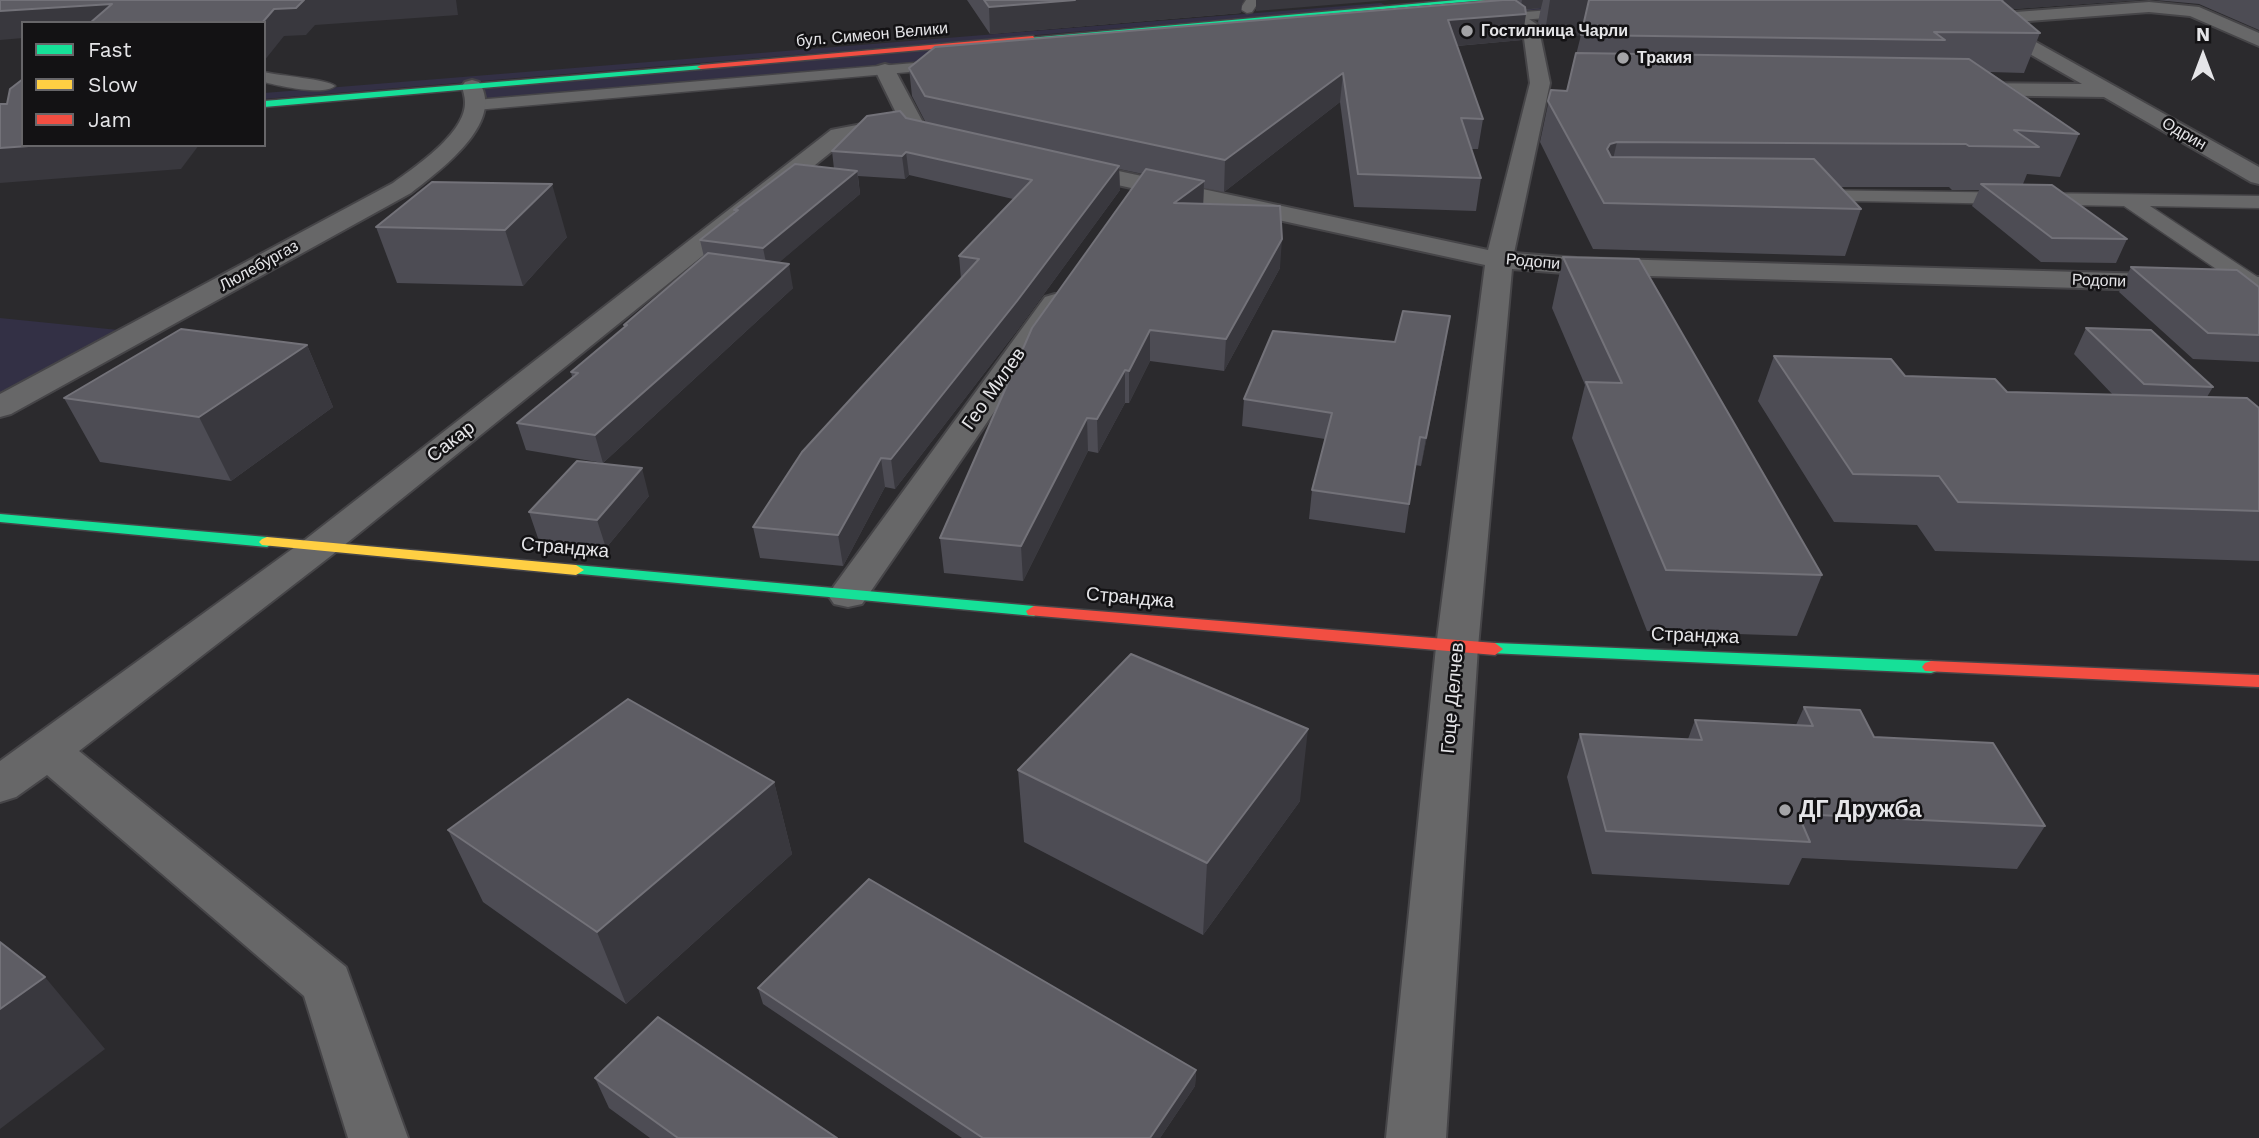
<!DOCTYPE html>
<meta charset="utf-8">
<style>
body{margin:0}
#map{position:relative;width:2259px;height:1138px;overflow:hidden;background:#2b2a2d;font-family:"Work Sans",sans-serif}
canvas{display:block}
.legend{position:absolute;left:21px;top:21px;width:245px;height:126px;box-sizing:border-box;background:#131214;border:2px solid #676669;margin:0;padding:9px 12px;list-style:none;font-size:21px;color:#e5e5e8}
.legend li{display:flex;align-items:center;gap:14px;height:35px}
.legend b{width:35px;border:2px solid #676669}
.north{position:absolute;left:2168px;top:21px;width:70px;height:70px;-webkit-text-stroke:5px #131214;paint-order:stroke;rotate:0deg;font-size:19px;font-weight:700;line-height:28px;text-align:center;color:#e5e5e8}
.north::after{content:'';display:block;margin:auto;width:24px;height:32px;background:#e5e5e8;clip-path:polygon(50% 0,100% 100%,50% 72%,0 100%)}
</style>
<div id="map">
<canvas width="2259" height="1138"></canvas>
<ul class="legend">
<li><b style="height:9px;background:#16e098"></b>Fast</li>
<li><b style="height:9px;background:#ffcf43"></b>Slow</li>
<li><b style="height:9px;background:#f24e42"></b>Jam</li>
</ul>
<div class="north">N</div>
</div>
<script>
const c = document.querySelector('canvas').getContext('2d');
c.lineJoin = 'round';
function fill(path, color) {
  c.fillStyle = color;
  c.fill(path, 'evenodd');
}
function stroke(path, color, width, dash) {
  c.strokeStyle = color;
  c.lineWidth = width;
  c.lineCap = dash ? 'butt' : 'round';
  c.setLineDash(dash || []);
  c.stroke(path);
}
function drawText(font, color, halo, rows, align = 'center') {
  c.font = font + ' "Work Sans",sans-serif';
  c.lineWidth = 5;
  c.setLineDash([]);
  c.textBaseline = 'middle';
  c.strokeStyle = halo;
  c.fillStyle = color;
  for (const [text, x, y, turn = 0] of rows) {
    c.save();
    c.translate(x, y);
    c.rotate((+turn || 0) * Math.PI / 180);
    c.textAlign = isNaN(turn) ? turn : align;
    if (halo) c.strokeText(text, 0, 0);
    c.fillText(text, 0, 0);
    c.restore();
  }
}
fill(new Path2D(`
 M 1482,0 L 1721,0 L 476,105 L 472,87 Z
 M 1381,3 L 1387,6 L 264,99 L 264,93 Z
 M 0,318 L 138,332 L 0,407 Z`), '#333045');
const lane = new Path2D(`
 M 1246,0 L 1260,0 L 1252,12 L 1247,13 L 1240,9 Z
 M 1578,8 L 1583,9 L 1583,15 L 1484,23 L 1477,19 L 1484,15 Z
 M 950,60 L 955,62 L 958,65 L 955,68 L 476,110 L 468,105 L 476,100 Z
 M 264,72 C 280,76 327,79 335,86 C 324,96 279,86 264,82 Z
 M 1808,190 L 2259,196 L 2259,208 L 2150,206 L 2259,278 L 2259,290 L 2247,290 L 2124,206 L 1801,200 L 1799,196 L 1801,192 Z`);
const street = new Path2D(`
 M 1479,0 L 1500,0 L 1538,25 L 1550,83 L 1514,253 L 1577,258 L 2259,277 L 2259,293 L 1577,274 L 1512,269 L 1478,647 L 1446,1138 L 1386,1138 L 1436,647 L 1485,265 L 1067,174 L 1059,172 L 1055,167 L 1059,162 L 1067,160 L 1488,250 L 1530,83 L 1523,31 Z
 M 2149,2 L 2199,7 L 2259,33 L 2259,46 L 2190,16 L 2149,12 L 2002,23 L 2259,167 L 2259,184 L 2251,182 L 2104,97 L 1964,95 L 1957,93 L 1954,89 L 1957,85 L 1964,83 L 2082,84 L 1976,23 L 1973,19 L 1976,15 Z
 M 885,64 L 892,66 L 895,70 L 926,128 L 959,136 L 962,141 L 959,146 L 951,148 L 909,138 L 904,129 L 846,140 L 332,555 L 79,751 L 346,967 L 408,1138 L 348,1138 L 304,996 L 47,775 L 16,797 L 0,802 L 0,761 L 306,539 L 831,130 L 898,117 L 875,70 L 878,66 Z
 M 472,80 L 479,82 C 506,123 438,172 411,193 L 11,414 L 0,417 L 0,394 L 393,183 C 415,167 466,133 465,102 C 465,97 463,91 462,86 L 465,82 Z
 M 1055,294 L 1065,297 L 1069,303 L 862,604 L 848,607 L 834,604 L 828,595 L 834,586 L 1045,297 Z`);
const fast = new Path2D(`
 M 1457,0 L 1486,0 L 1033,40 L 1029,38 Z
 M 704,65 L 701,69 L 264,107 L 264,101 Z
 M 0,514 L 267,537 L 275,542 L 267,547 L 0,522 Z
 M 576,565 L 1034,606 L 1042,611 L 1034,616 L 570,573 L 568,570 L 570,567 Z
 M 1495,643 L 1931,661 L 1937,663 L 1940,667 L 1937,671 L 1931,673 L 1489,653 L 1487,649 L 1489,645 Z`);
const slow = new Path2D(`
 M 267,537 L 576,565 L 584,570 L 576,575 L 262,545 L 259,542 L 262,539 Z`);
const jam = new Path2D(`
 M 1033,36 L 1036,40 L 701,69 L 697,67 L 701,65 Z
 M 1034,606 L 1495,643 L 1503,649 L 1495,655 L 1028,615 L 1026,611 Z
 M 1931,661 L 2259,675 L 2259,687 L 1925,671 L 1922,667 L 1925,663 Z`);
stroke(lane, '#464548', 3);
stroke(street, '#464548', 4);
stroke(fast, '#464548', 3);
stroke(slow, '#464548', 3);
stroke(jam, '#464548', 3);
fill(lane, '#676768');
fill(street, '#676768');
fill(fast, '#16e098');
fill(slow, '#ffcf43');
fill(jam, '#f24e42');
fill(new Path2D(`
 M 967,0 L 1244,0 L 1242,3 L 1241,13 L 990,34 Z
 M 1503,0 L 2140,0 L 2012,9 L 2040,33 L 2024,73 L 1990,72 L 2079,134 L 2060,177 L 2027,174 L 2023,184 L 2127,239 L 2116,263 L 2041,262 L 1972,206 L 1979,190 L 1952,190 L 1949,187 L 1840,187 L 1861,209 L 1845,256 L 1593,249 L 1540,142 L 1551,90 L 1567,91 L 1581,35 L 1544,38 L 1538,22 L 1541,8 L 1526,10 L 1522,40 L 1457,46 L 1483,119 L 1478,149 L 1471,149 L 1481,178 L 1476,211 L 1354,207 L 1340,102 L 1224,192 L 1204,188 L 1203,204 L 1280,268 L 1224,371 L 1150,361 L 1129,403 L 1125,403 L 1098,453 L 1088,451 L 1023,581 L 944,573 L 940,538 L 1143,174 L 1119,169 L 1120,190 L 1019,328 L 895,489 L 885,487 L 843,566 L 760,558 L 753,527 L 961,279 L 959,256 L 1013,199 L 909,175 L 905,179 L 858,176 L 860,194 L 779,262 L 793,288 L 603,463 L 526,450 L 517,423 L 572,377 L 571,372 L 625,327 L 624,325 L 704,257 L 700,240 L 735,213 L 734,210 L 834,169 L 832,151 L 906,118 L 926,123 L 912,96 L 909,68 Z
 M 2155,0 L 2259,0 L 2259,30 L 2199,4 Z
 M 432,182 L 567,237 L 523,286 L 397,283 L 376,227 Z
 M 1563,257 L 1822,575 L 1797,636 L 1647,631 L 1572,438 L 1585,385 L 1552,308 Z
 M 2131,267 L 2259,287 L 2259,362 L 2193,359 L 2119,292 Z
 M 2086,328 L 2213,387 L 2207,397 L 2259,408 L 2259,561 L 1935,551 L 1917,525 L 1834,522 L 1758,401 L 1774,356 L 2007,392 L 2113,395 L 2074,354 Z
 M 1395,342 L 1446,342 L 1421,466 L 1415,465 L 1405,533 L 1309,519 L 1312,490 L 1325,439 L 1242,426 L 1244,399 Z
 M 307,345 L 333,407 L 231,481 L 100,462 L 64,398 Z
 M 649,496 L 606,548 L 539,541 L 529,512 Z
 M 1804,707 L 1874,737 L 2045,826 L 2017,869 L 1802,858 L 1789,885 L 1592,874 L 1567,777 L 1580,734 L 1688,739 L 1695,720 L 1796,725 Z
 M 1018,770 L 1300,801 L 1203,935 L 1024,842 Z
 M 774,782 L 792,854 L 626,1004 L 483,902 L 448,830 Z
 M 758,988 L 1196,1070 L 1195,1086 L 1160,1138 L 962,1138 L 763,1004 Z
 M 595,1078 L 837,1138 L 650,1138 L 609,1108 Z`), '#4d4c54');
fill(new Path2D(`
 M 304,0 L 456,0 L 458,15 L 315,25 L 306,35 L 284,36 L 264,61 L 264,23 L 262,23 L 274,9 Z
 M 1075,0 L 1244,0 L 1242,3 L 1241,13 L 990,34 L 989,7 Z
 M 1256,0 L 1390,0 L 1256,11 Z
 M 1522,0 L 1543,0 L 1541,8 L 1520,10 Z
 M 1550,0 L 1641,0 L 1582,35 L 1544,38 Z
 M 2004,0 L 2140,0 L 2000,10 Z
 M 112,4 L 121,23 L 23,23 L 23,38 L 0,40 L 0,11 Z
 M 1526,14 L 1522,40 L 1444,47 L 1448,20 Z
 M 1343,73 L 1340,102 L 1224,192 L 1225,160 Z
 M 1617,142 L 1607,185 L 1600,187 L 1597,193 L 1607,149 L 1610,144 Z
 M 43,145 L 199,145 L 181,169 L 0,183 L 0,148 Z
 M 906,152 L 909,175 L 905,179 L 902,156 Z
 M 1119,166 L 1120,190 L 1019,328 L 895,489 L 891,459 Z
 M 857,171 L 860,194 L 768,272 L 763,248 Z
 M 1204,181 L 1203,208 L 1174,203 Z
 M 552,184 L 567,237 L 523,286 L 505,230 Z
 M 1282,239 L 1280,268 L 1224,371 L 1226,339 Z
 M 789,264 L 793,288 L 603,463 L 595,435 Z
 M 1450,316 L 1446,342 L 1421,466 L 1426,438 Z
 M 1150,330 L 1150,361 L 1129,403 L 1129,371 Z
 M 307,345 L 333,407 L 231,481 L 199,417 Z
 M 1125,370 L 1125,403 L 1098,453 L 1097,419 Z
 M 1087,418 L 1088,451 L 1023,581 L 1021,546 Z
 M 881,458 L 885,487 L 843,566 L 838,535 Z
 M 642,468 L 649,496 L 606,548 L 597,520 Z
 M 1308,729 L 1300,801 L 1203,935 L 1207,863 Z
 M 774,782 L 792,854 L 626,1004 L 597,932 Z
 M 45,977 L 105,1049 L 0,1129 L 0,1009 Z
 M 1196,1070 L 1195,1086 L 1160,1138 L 1150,1138 Z`), '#39383e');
const building = new Path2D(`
 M 0,0 L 304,0 L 296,8 L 274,9 L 262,23 L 90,23 L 112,4 L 0,11 Z
 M 984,0 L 1075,0 L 989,7 Z
 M 1503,0 L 1515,0 L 1525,7 L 1526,14 L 1448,20 L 1483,119 L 1461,118 L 1481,178 L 1358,174 L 1343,73 L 1225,160 L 925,96 L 909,68 L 935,47 Z
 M 1589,0 L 2001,0 L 2040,33 L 1934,32 L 1945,40 L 1581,35 Z
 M 1576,53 L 1969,59 L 2079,134 L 2014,130 L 2039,147 L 1969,146 L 1966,144 L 1617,142 L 1610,144 L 1607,149 L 1611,157 L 1814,159 L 1861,209 L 1604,203 L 1548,101 L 1551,90 L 1567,91 Z
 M 23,79 L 23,145 L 43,145 L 0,148 L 0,104 L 7,104 L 10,89 Z
 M 900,111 L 906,118 L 1119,166 L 1017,301 L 891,459 L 881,458 L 838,535 L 753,527 L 802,452 L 979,259 L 959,256 L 1032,180 L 906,152 L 902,156 L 832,151 L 867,116 Z
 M 795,164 L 857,171 L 763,248 L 700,240 L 738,210 L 734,210 Z
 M 1146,169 L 1204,181 L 1174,203 L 1280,206 L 1282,239 L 1226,339 L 1150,330 L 1129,371 L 1125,370 L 1097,419 L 1087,418 L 1021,546 L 940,538 L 1032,328 Z
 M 432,182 L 552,184 L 505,230 L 376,227 Z
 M 1981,184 L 2052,185 L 2127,239 L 2052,238 Z
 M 708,253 L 789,264 L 595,435 L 517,423 L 578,373 L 571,372 L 627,325 L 624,325 Z
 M 1563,257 L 1639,259 L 1822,575 L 1666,570 L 1586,382 L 1622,383 Z
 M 2131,267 L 2237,270 L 2259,287 L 2259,335 L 2208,333 Z
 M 1403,311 L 1450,316 L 1426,438 L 1420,437 L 1409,504 L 1312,490 L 1332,413 L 1244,399 L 1273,331 L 1395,342 Z
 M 2086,328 L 2151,330 L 2213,387 L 2144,384 Z
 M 181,329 L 307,345 L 199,417 L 64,398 Z
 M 1774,356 L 1891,359 L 1905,376 L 1995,379 L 2007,392 L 2247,398 L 2259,408 L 2259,511 L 1958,502 L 1939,476 L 1853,474 Z
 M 577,461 L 642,468 L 597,520 L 529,512 Z
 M 1131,654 L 1308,729 L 1207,863 L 1018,770 Z
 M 628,699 L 774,782 L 597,932 L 448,830 Z
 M 1804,707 L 1860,710 L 1874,737 L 1993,743 L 2045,826 L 1798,814 L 1810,842 L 1606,831 L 1580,734 L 1702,740 L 1695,720 L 1813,726 Z
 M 869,879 L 1196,1070 L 1150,1138 L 983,1138 L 758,988 Z
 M 0,942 L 45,977 L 0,1009 Z
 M 658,1017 L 837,1138 L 678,1138 L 595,1078 Z`);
fill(building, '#5e5d64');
stroke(building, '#737279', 2);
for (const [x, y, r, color] of [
 [1467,31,7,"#a4a4a7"],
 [1623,58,7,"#a4a4a7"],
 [1785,810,7,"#a4a4a7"]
]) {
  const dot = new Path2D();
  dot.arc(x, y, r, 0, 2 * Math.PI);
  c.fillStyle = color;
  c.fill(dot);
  stroke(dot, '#131214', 2.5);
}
drawText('bold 16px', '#e5e5e8', '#131214', [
 ["Гостилница Чарли",1481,31],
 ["Тракия",1637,58]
], 'left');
drawText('16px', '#e5e5e8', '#131214', [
 ["бул. Симеон Велики",872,35,-5],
 ["Одрин",2184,134,30],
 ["Родопи",1533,262,5],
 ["Люлебургаз",259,266,-29],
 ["Родопи",2099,281,2]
]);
drawText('19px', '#e5e5e8', '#131214', [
 ["Гео Милев",994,389,-55],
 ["Сакар",451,442,-38],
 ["Странджа",565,548,5],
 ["Странджа",1130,598,5],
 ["Странджа",1695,636,2],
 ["Гоце Делчев",1453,698,-85]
]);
drawText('bold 23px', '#e5e5e8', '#131214', [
 ["ДГ Дружба",1799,810]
], 'left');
</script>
